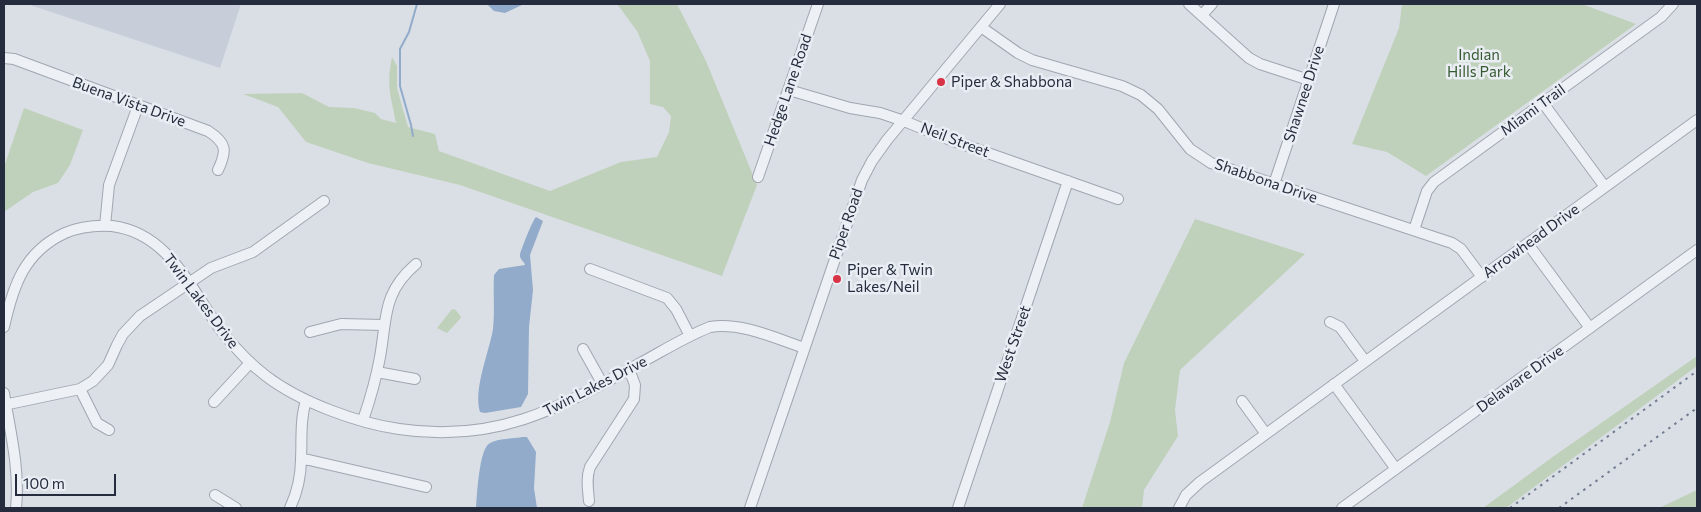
<!DOCTYPE html>
<style>
body{margin:0}
#map{position:relative;width:1701px;height:512px;overflow:hidden;background:#dadfe6;font-family:Commissioner,sans-serif}
canvas{display:block}
.frame{position:absolute;inset:0;border:5px solid #242c3d;pointer-events:none}
.scale{position:absolute;left:15px;top:474px;width:101px;height:22px;box-sizing:border-box;border:2px solid #242c3d;border-top:0;padding-left:6px;font-size:15px;line-height:18px;white-space:nowrap;color:#242c3d;-webkit-text-stroke:4px #eaeef4;paint-order:stroke}
</style>
<div id="map">
<canvas width="1701" height="512"></canvas>
<div class="frame"></div>
<div class="scale">100 m</div>
</div>
<script>
const c = document.querySelector('canvas').getContext('2d');
c.lineJoin = 'round';
function fill(path, color) {
  c.fillStyle = color;
  c.fill(path, 'evenodd');
}
function stroke(path, color, width, dash) {
  c.strokeStyle = color;
  c.lineWidth = width;
  c.lineCap = dash ? 'butt' : 'round';
  c.setLineDash(dash || []);
  c.stroke(path);
}
function drawText(font, color, halo, rows, align = 'center') {
  c.font = font + ' Commissioner,sans-serif';
  c.lineWidth = 5;
  c.setLineDash([]);
  c.textBaseline = 'middle';
  c.strokeStyle = halo;
  c.fillStyle = color;
  for (const [text, x, y, turn = 0] of rows) {
    c.save();
    c.translate(x, y);
    c.rotate((+turn || 0) * Math.PI / 180);
    c.textAlign = isNaN(turn) ? turn : align;
    if (halo) c.strokeText(text, 0, 0);
    c.fillText(text, 0, 0);
    c.restore();
  }
}
fill(new Path2D(`
 M 27,4 L 241,4 L 220,68 Z`), '#c8ced9');
fill(new Path2D(`
 M 617,4 L 677,4 L 706,61 L 757,185 L 722,276 L 460,185 L 368,163 L 306,142 L 278,107 L 243,94 L 302,93 L 329,107 L 354,108 L 375,113 L 381,119 L 396,123 C 391,96 386,86 392,57 L 397,66 L 397,88 L 408,127 L 435,134 L 439,151 L 550,191 L 621,162 L 657,157 L 669,132 L 671,116 L 663,107 L 650,104 L 650,61 L 637,31 Z
 M 1402,4 L 1582,4 L 1636,24 L 1426,176 L 1387,152 L 1352,144 L 1399,28 Z
 M 24,108 L 83,130 L 70,165 L 58,183 L 33,192 L 4,212 L 4,167 Z
 M 1195,219 L 1305,254 L 1180,370 L 1175,410 L 1178,436 L 1144,490 L 1142,508 L 1082,508 L 1110,422 L 1124,363 Z
 M 452,309 L 456,310 L 461,317 L 460,319 L 447,333 L 437,328 Z
 M 1697,356 L 1697,366 L 1506,508 L 1483,508 L 1554,456 Z
 M 1697,490 L 1697,508 L 1658,508 L 1659,508 Z`), '#c0d1bb');
fill(new Path2D(`
 M 487,4 L 524,4 L 505,13 L 494,11 Z
 M 536,217 L 543,221 L 530,255 L 533,290 L 529,327 L 528,394 L 521,407 L 485,413 L 480,412 C 473,389 489,353 493,329 C 495,311 493,293 494,275 L 499,269 L 525,265 C 524,261 519,259 520,254 C 522,248 532,221 536,217 Z
 M 522,437 L 527,437 L 536,452 L 534,488 L 537,508 L 476,508 C 477,496 479,448 490,443 C 499,438 512,439 522,437 Z`), '#92abca');
stroke(new Path2D(`
 M 413,136 L 411,125 L 400,86 L 400,49 L 409,32 L 417,4`), '#92abca', 2);
const minor = new Path2D(`
 M 1189,4 L 1249,58 L 1260,64 L 1309,80
 M 1202,15 L 1212,4
 M 981,27 L 1018,53 L 1032,60 L 1122,86 L 1141,95 L 1158,109 L 1190,149 L 1211,163 L 1452,243 L 1461,249 L 1482,277
 M 4,58 L 14,59 L 208,131 C 227,143 227,151 218,170
 M 789,90 L 850,108 L 880,113 L 904,121 L 948,139 L 1118,199
 M 1543,103 L 1605,187
 M 758,177 L 818,4
 M 1274,184 L 1334,4
 M 105,226 L 109,185 L 138,106
 M 1414,230 L 1427,191 L 1434,182 L 1661,17 L 1673,4
 M 1528,244 L 1590,328
 M 590,269 L 667,298 L 676,309 L 690,336
 M 1330,322 L 1340,327 L 1365,361
 M 4,327 C 13,286 24,252 65,233 C 79,227 96,225 112,226 C 170,233 192,292 223,333 C 236,349 250,364 266,376 C 300,402 357,423 399,429 C 498,444 561,407 644,361 C 666,349 687,336 710,327 C 741,322 775,338 804,348
 M 310,332 L 341,324 L 383,325
 M 583,349 L 602,383
 M 377,372 L 415,379
 M 1334,384 L 1396,469
 M 80,389 L 97,423 L 109,430
 M 4,393 C 10,431 20,469 16,508
 M 1242,401 L 1266,434
 M 214,402 L 250,363
 M 4,405 L 80,389 L 93,381 L 108,365 L 117,345 L 123,334 L 140,316 L 211,268 L 253,252 L 324,201
 M 363,420 C 370,400 376,379 380,357 C 387,318 382,293 416,264
 M 301,459 L 309,460 L 426,487
 M 215,495 L 236,508
 M 589,501 C 588,489 586,478 590,467 L 634,399 L 635,385 L 629,369
 M 290,508 C 297,493 301,476 301,459 C 302,439 300,419 306,401
 M 750,508 L 862,180 L 872,161 L 887,140 L 1000,4
 M 958,508 L 1068,181
 M 1179,508 L 1186,495 L 1200,482 L 1697,120
 M 1342,508 L 1697,250`);
stroke(minor, '#a0a6b0', 12);
stroke(minor, '#edf0f5', 10);
stroke(new Path2D(`
 M 1510,508 L 1697,371
 M 1559,508 L 1697,408`), '#737d91', 2, [2.5, 5]);
for (const [x, y, r, color] of [
 [941,82,5,"#d73446"],
 [837,279,5,"#d73446"]
]) {
  const dot = new Path2D();
  dot.arc(x, y, r, 0, 2 * Math.PI);
  c.fillStyle = color;
  c.fill(dot);
  stroke(dot, '#eaeef4', 2);
}
drawText('15px', '#365a30', '#eaeef4', [
 ["Indian",1479,55],
 ["Hills Park",1479,72]
]);
drawText('15px', '#242c3d', '#eaeef4', [
 ["Piper & Shabbona",951,82],
 ["Piper & Twin",847,270],
 ["Lakes/Neil",847,287]
], 'left');
drawText('15px', '#242c3d', '#eaeef4', [
 ["Hedge Lane Road",788,90,-71],
 ["Shawnee Drive",1304,94,-72],
 ["Buena Vista Drive",129,102,20],
 ["Miami Trail",1533,110,-36],
 ["Neil Street",955,140,21],
 ["Shabbona Drive",1266,181,19],
 ["Piper Road",846,224,-71],
 ["Arrowhead Drive",1531,241,-36],
 ["Twin Lakes Drive",201,301,53],
 ["West Street",1013,344,-71],
 ["Delaware Drive",1520,379,-36],
 ["Twin Lakes Drive",595,386,-27]
]);
</script>
